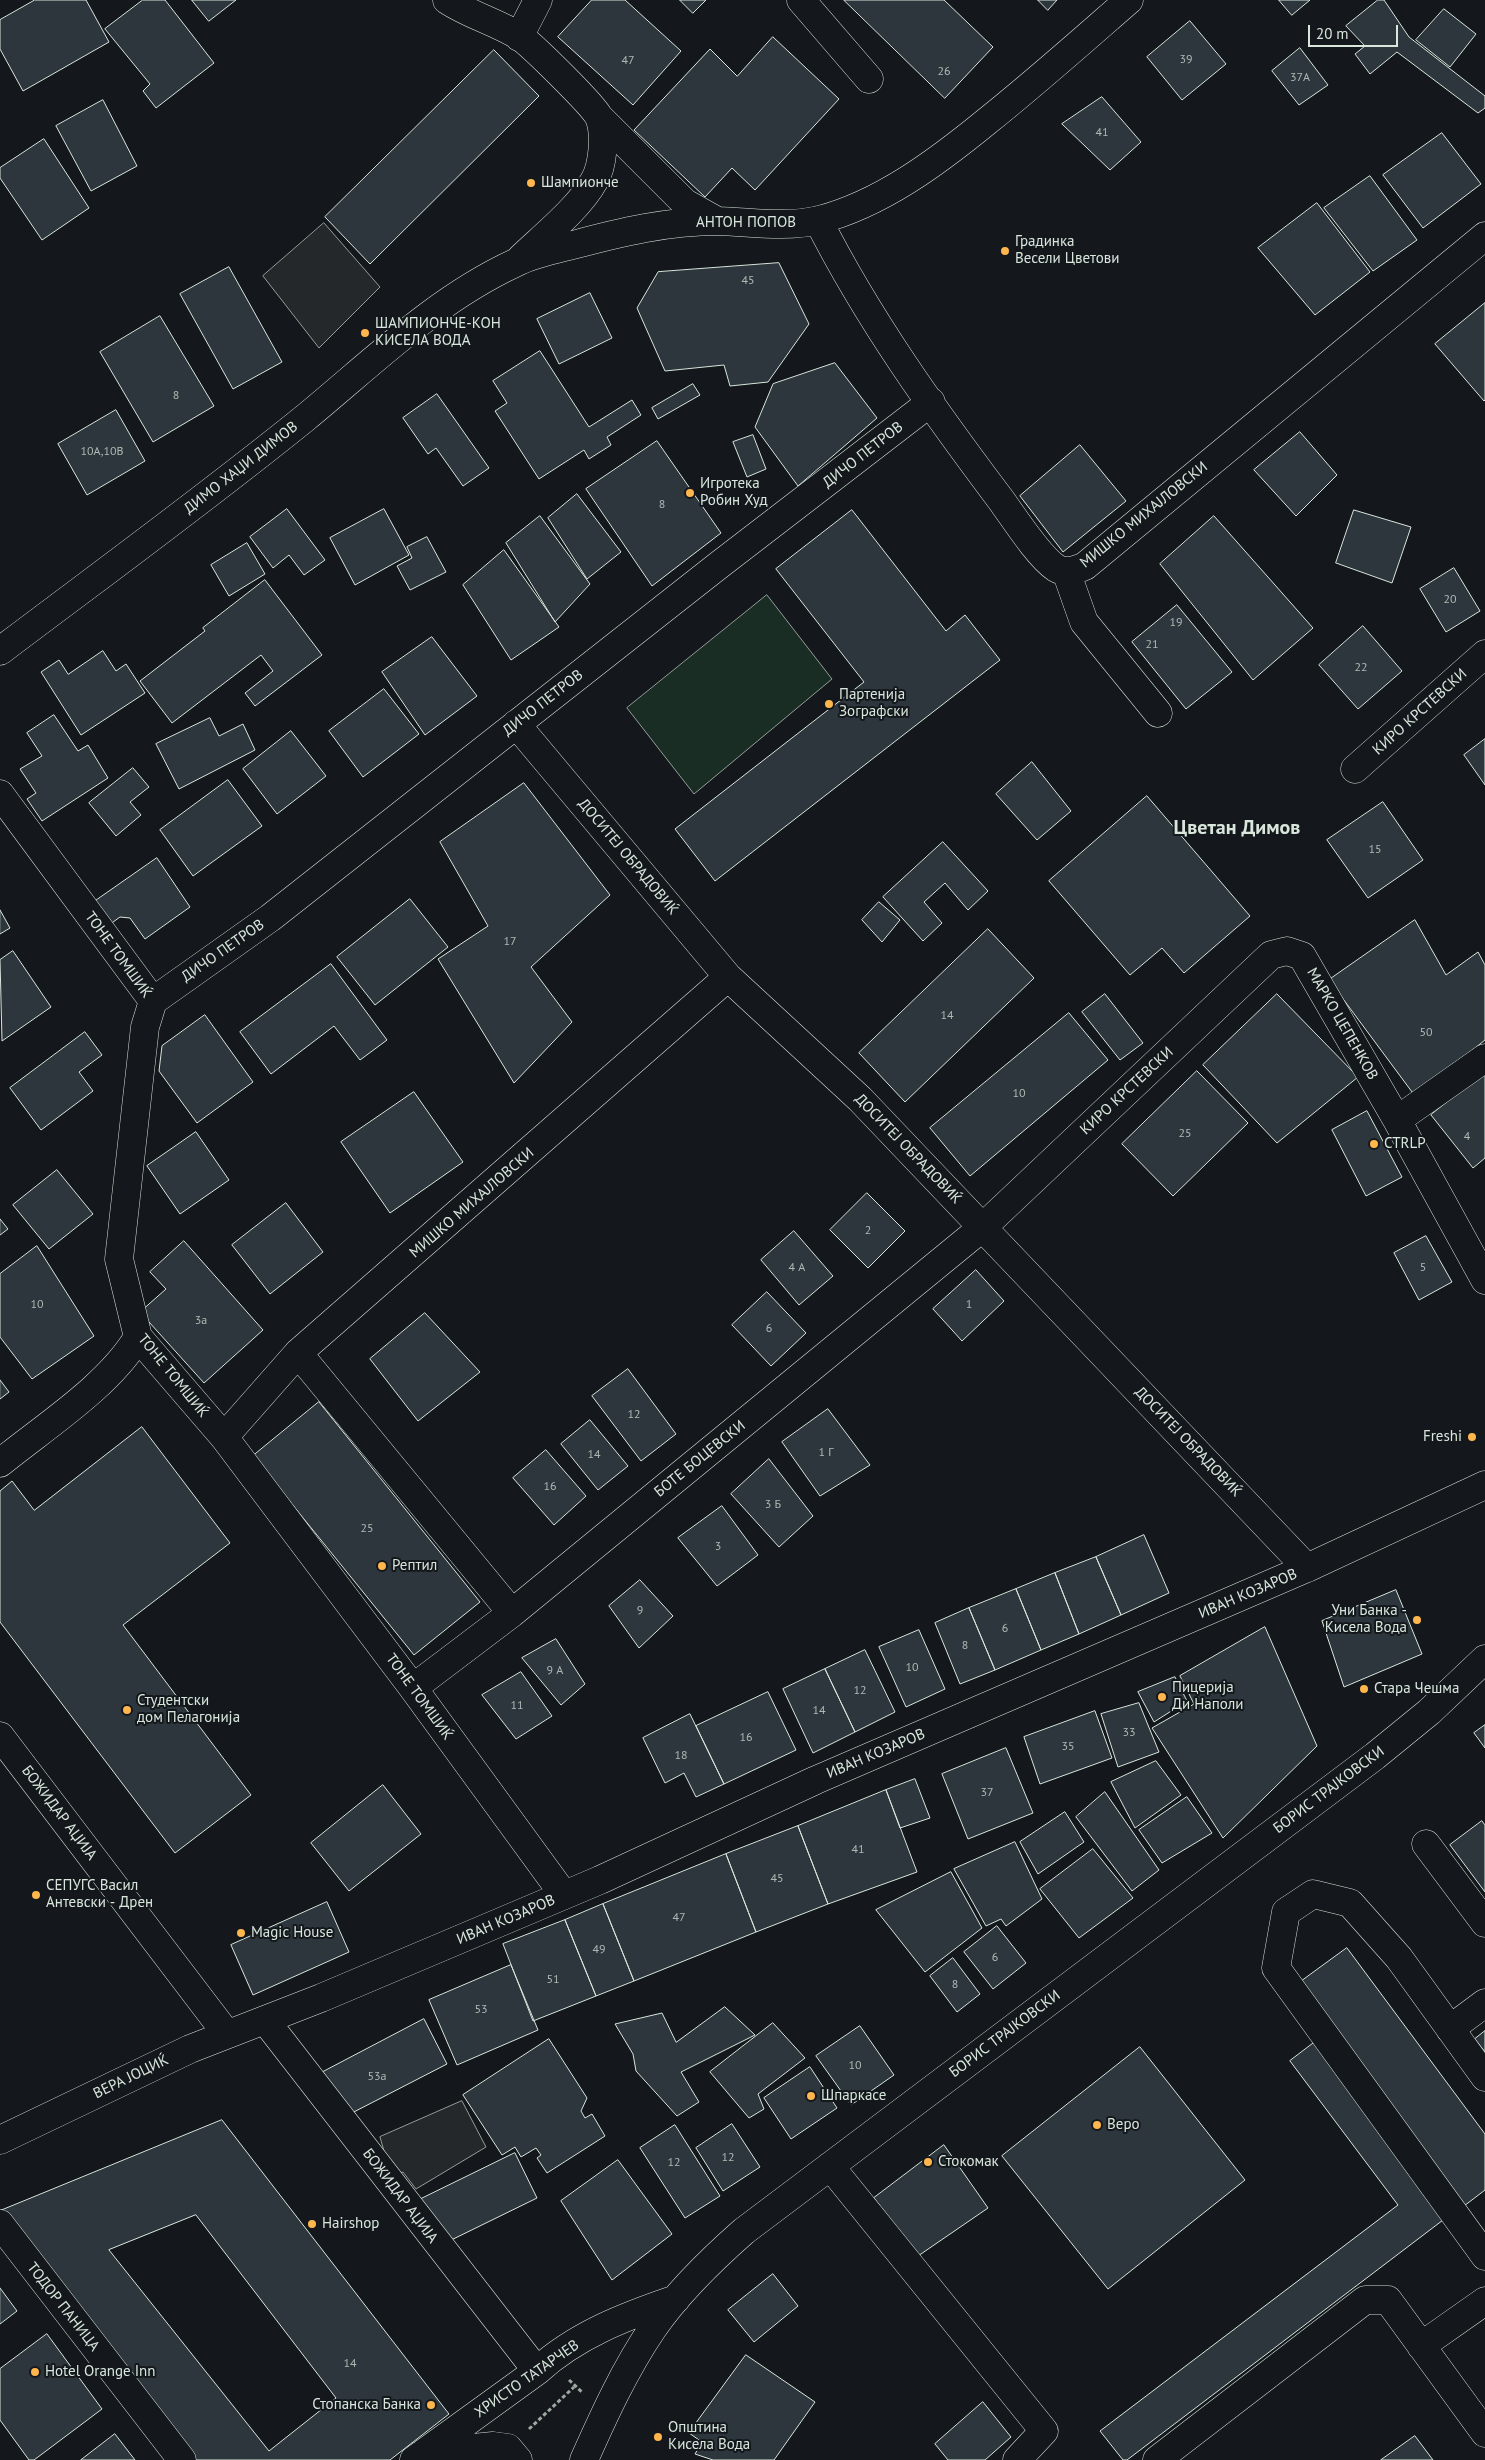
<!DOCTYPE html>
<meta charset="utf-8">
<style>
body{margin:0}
#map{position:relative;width:1485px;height:2460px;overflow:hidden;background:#14181c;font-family:"PT Sans",sans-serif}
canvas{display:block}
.scale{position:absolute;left:1308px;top:25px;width:90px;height:22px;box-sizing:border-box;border:2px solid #d8e6dc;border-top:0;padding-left:6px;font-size:15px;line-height:18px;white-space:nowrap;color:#d8e6dc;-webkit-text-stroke:4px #14181c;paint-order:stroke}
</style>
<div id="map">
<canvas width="1485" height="2460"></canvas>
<div class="scale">20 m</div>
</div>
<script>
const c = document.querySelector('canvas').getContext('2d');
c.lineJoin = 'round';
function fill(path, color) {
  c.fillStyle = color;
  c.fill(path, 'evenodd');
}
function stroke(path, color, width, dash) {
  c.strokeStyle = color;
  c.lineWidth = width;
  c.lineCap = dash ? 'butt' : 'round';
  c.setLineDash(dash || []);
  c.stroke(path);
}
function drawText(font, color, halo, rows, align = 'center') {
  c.font = font + ' "PT Sans",sans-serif';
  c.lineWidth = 4;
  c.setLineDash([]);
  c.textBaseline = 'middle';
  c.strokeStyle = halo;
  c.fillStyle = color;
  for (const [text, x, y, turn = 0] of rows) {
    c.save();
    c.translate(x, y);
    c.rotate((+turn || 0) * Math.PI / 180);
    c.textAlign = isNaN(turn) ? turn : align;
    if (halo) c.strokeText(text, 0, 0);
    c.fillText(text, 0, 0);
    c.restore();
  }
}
const green = new Path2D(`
 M 767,595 L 832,679 L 694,794 L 627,708 Z`);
fill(green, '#1a2d24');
stroke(green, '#939e99', 1);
const parking = new Path2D(`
 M 324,223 L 380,287 L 319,348 L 263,276 Z
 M 462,2101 L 486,2147 L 416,2189 L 403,2172 L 391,2176 L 380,2137 Z`);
fill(parking, '#24282b');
stroke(parking, '#939e99', 1);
const building = new Path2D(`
 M 35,0 L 86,0 L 109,42 L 23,91 L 0,49 L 0,20 Z
 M 143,0 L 165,0 L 214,63 L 156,108 L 143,91 L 150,84 L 105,29 Z
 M 192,0 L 236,0 L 209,21 Z
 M 592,0 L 625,0 L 681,51 L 633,105 L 558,37 Z
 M 680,0 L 706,0 L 693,13 Z
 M 844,0 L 944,0 L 993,47 L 945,98 Z
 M 1038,0 L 1057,0 L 1048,10 Z
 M 1279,0 L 1310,0 L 1292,15 Z
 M 1378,0 L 1384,0 L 1409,37 L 1485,96 L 1485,108 L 1478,113 L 1397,52 L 1370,74 L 1355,54 L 1365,46 L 1346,26 Z
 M 1444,9 L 1476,34 L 1450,67 L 1416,40 Z
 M 1190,21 L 1226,64 L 1182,100 L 1147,57 Z
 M 773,37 L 839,99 L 755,190 L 732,168 L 705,197 L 634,130 L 710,49 L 737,76 Z
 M 1300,48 L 1328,85 L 1299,105 L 1272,71 Z
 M 494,50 L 539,96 L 370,264 L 325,217 Z
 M 1102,97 L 1141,142 L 1110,170 L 1062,124 Z
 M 103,100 L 137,166 L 91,191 L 56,126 Z
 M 1442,133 L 1481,184 L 1423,228 L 1383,175 Z
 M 44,139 L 89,208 L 42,240 L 0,178 L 0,168 Z
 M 1370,176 L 1417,240 L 1373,271 L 1324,208 Z
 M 1317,203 L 1370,272 L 1315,315 L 1258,248 Z
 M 779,263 L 809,324 L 768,382 L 730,386 L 724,365 L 665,371 L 637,308 L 658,272 Z
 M 229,267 L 282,362 L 233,389 L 180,294 Z
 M 590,293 L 612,338 L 559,364 L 537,319 Z
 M 1485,303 L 1485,400 L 1484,401 L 1435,344 Z
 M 160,316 L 214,406 L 153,442 L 100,352 Z
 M 540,351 L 589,427 L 632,400 L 641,415 L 607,437 L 611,445 L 589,459 L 584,450 L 539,479 L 495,411 L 507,403 L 493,381 Z
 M 835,363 L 877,418 L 798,486 L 755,427 L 773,384 Z
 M 693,384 L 700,395 L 658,419 L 652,408 Z
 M 437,394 L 489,468 L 463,486 L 436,448 L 428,454 L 403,418 Z
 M 116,410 L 145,461 L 87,495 L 58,444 Z
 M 1300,432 L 1337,475 L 1296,516 L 1254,470 Z
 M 753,435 L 766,469 L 747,477 L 733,442 Z
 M 657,441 L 721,533 L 652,586 L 586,489 Z
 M 1080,445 L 1126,501 L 1063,552 L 1020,496 Z
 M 577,494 L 621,552 L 587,579 L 548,518 Z
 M 287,509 L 325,560 L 304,575 L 289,555 L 273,568 L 250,537 Z
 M 384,509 L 409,555 L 355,585 L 330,538 Z
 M 852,510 L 946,631 L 965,615 L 1000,660 L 715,881 L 675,829 L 864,682 L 776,569 Z
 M 1354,510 L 1411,527 L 1392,583 L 1336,563 Z
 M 540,516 L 590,584 L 555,622 L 506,543 Z
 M 1214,516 L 1313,628 L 1253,680 L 1160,564 Z
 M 427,537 L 446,572 L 410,590 L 397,566 L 412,558 L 407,547 Z
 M 247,543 L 265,574 L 229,596 L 211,565 Z
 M 504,550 L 559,627 L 511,660 L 463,585 Z
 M 1454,568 L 1480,611 L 1446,632 L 1420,589 Z
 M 265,580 L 322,655 L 255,706 L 245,693 L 273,671 L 261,655 L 172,723 L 140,681 L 205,631 L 203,628 Z
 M 1177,605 L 1232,672 L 1186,709 L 1132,642 Z
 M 1363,626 L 1402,671 L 1358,709 L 1319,665 Z
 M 432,637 L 477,696 L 425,735 L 382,672 Z
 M 103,651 L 116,671 L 126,664 L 145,693 L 81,735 L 41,672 L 59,660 L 68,674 Z
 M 384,689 L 419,734 L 363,777 L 329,731 Z
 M 54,715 L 78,751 L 88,745 L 108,778 L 42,821 L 27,799 L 36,793 L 20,769 L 42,756 L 27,733 Z
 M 210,718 L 219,736 L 243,724 L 255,750 L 179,789 L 156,744 Z
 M 291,731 L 326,776 L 277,814 L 243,769 Z
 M 1485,739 L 1485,785 L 1464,755 Z
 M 1032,762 L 1071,811 L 1037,840 L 996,794 Z
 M 133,768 L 149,787 L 130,802 L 141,815 L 116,836 L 89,803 Z
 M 228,780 L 262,826 L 193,876 L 160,830 Z
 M 524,783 L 610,895 L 531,967 L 572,1022 L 514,1083 L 438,959 L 488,926 L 440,842 Z
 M 1147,796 L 1250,916 L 1184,973 L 1162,948 L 1130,975 L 1049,881 Z
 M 1383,802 L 1423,860 L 1368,898 L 1327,840 Z
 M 943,842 L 988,891 L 968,910 L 945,883 L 924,902 L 942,923 L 923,941 L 883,897 Z
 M 157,858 L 190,907 L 145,939 L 130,918 L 120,917 L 109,925 L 94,902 Z
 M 410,899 L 448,947 L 375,1005 L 337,957 Z
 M 879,902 L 900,920 L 882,942 L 862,920 Z
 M 0,910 L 10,928 L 0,934 Z
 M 1415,920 L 1446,975 L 1478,952 L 1485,965 L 1485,1040 L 1415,1096 L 1329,980 Z
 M 988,929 L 1034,978 L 905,1102 L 859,1053 Z
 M 13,951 L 51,1007 L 2,1041 L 0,960 Z
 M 331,964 L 387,1040 L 360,1060 L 334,1026 L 271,1074 L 240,1032 Z
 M 1105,994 L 1143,1043 L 1120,1060 L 1082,1012 Z
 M 1277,994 L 1358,1077 L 1277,1143 L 1203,1065 Z
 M 1069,1013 L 1108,1060 L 970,1176 L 930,1128 Z
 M 205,1015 L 253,1082 L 197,1123 L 159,1071 L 162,1046 Z
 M 85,1032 L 102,1055 L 79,1072 L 93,1091 L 41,1130 L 10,1088 Z
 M 1197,1071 L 1248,1123 L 1173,1196 L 1122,1144 Z
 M 1485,1072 L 1485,1158 L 1473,1168 L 1431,1115 Z
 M 414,1092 L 463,1162 L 390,1213 L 341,1142 Z
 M 1367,1111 L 1402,1177 L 1366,1196 L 1332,1130 Z
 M 196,1132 L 229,1180 L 180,1214 L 147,1166 Z
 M 57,1170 L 93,1214 L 49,1249 L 13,1205 Z
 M 867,1193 L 905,1231 L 868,1268 L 830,1230 Z
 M 286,1203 L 323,1252 L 270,1294 L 232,1245 Z
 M 0,1219 L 8,1229 L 0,1235 Z
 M 794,1231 L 833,1276 L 799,1305 L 761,1260 Z
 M 1426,1236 L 1452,1282 L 1419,1300 L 1394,1253 Z
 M 184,1241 L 263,1330 L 204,1383 L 140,1312 L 166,1289 L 150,1272 Z
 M 37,1246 L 94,1336 L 32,1379 L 0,1337 L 0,1274 Z
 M 976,1270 L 1004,1301 L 962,1341 L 933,1309 Z
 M 767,1292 L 806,1333 L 771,1366 L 732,1325 Z
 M 425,1313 L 480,1372 L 418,1421 L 370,1359 Z
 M 628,1369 L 676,1434 L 641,1461 L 592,1396 Z
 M 0,1380 L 9,1392 L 0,1399 Z
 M 319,1402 L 480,1602 L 414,1655 L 253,1456 Z
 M 828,1409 L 870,1465 L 820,1496 L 782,1442 Z
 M 590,1420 L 628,1466 L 598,1490 L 561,1444 Z
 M 142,1427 L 230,1543 L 123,1625 L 251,1795 L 175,1853 L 0,1622 L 0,1491 L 12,1481 L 34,1510 Z
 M 546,1450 L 586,1496 L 554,1525 L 513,1478 Z
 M 769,1459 L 813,1516 L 779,1547 L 731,1494 Z
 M 722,1506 L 758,1555 L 717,1586 L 678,1538 Z
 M 1144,1535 L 1169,1593 L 1121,1615 L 1096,1557 Z
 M 1096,1557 L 1121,1615 L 1079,1634 L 1055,1573 Z
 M 1055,1573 L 1079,1634 L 1041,1650 L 1016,1589 Z
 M 640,1580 L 673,1616 L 639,1648 L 609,1606 Z
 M 1016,1589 L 1041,1650 L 995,1670 L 969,1608 Z
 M 1396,1590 L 1422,1654 L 1344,1687 L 1322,1621 Z
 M 969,1608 L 995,1670 L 960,1684 L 935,1623 Z
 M 1265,1627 L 1317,1746 L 1223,1838 L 1152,1728 L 1194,1704 L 1180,1676 Z
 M 919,1630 L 945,1689 L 906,1707 L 879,1647 Z
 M 556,1639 L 585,1684 L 561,1705 L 522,1658 Z
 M 865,1650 L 895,1712 L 855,1732 L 825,1669 Z
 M 825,1669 L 855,1732 L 813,1753 L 783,1689 Z
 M 521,1672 L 552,1716 L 516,1739 L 482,1695 Z
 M 1175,1677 L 1187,1701 L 1154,1722 L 1138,1692 Z
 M 768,1692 L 796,1750 L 724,1784 L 696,1726 Z
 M 1139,1703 L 1159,1752 L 1118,1767 L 1101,1714 Z
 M 1095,1711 L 1112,1758 L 1040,1784 L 1024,1737 Z
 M 690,1714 L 724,1784 L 696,1797 L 684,1773 L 665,1783 L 643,1738 Z
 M 1485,1725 L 1485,1748 L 1474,1733 Z
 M 1006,1748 L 1033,1813 L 968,1839 L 942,1774 Z
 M 1156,1761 L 1181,1795 L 1135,1828 L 1111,1782 Z
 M 915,1779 L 930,1818 L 900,1828 L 886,1790 Z
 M 383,1785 L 421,1834 L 349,1891 L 311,1843 Z
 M 886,1790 L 917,1872 L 828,1904 L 798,1826 Z
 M 1105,1792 L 1159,1870 L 1132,1891 L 1076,1817 Z
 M 1187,1797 L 1212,1833 L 1162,1863 L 1139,1830 Z
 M 1065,1812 L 1084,1842 L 1038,1874 L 1020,1842 Z
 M 1482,1821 L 1485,1825 L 1485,1892 L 1450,1845 Z
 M 798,1826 L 828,1904 L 756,1932 L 726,1854 Z
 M 1015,1842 L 1042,1899 L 1006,1926 L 1001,1919 L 986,1926 L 954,1869 Z
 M 1093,1849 L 1133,1898 L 1079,1938 L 1040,1889 Z
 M 726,1854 L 756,1932 L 634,1981 L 603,1904 Z
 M 951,1872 L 982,1928 L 925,1972 L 876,1910 Z
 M 327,1902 L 349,1952 L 253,1995 L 231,1945 Z
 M 603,1904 L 634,1981 L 596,1996 L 565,1920 Z
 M 565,1920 L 596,1996 L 533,2021 L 503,1944 Z
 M 997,1926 L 1026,1963 L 993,1989 L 964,1952 Z
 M 1347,1948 L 1485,2134 L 1485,2190 L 1464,2206 L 1299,1983 Z
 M 953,1958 L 980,1994 L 957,2012 L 930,1976 Z
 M 511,1965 L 538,2030 L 457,2065 L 429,2000 Z
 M 725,2007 L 755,2035 L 681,2072 L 699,2102 L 677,2116 L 636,2071 L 633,2054 L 615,2024 L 662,2013 L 676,2042 Z
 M 424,2019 L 447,2064 L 346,2116 L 323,2072 Z
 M 773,2023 L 805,2058 L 758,2094 L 764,2109 L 749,2118 L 710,2072 Z
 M 860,2026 L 894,2075 L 851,2105 L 816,2056 Z
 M 1485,2031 L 1485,2052 L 1475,2039 Z
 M 549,2039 L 587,2098 L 581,2111 L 585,2118 L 592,2114 L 605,2136 L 547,2173 L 537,2158 L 541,2155 L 536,2148 L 521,2157 L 515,2147 L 502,2155 L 463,2095 Z
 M 1315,2042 L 1447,2217 L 1127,2460 L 1123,2460 L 1100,2431 L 1398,2205 L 1290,2061 Z
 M 1140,2047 L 1245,2180 L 1108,2289 L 1002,2156 Z
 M 810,2067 L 837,2108 L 791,2139 L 764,2098 Z
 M 222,2120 L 449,2414 L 390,2460 L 192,2460 L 0,2211 ZM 196,2215 L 336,2398 L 269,2451 L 109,2250 Z
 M 732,2124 L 760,2167 L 723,2191 L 696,2148 Z
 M 675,2125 L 720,2196 L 685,2218 L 640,2148 Z
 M 944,2145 L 988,2208 L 918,2256 L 874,2198 Z
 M 515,2153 L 537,2198 L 441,2245 L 419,2200 Z
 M 618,2160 L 672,2234 L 612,2280 L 561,2201 Z
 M 773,2274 L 798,2306 L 754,2342 L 728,2310 Z
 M 0,2288 L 17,2311 L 0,2324 Z
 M 47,2334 L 102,2409 L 34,2460 L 29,2460 L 0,2420 L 0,2369 Z
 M 746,2355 L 815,2402 L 774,2460 L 713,2460 L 695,2454 L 702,2442 L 689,2433 Z
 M 983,2402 L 1011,2437 L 985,2460 L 948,2460 L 935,2444 Z
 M 115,2434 L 135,2460 L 81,2460 Z
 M 1415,2436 L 1433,2460 L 1381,2460 Z`);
fill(building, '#2c363c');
stroke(building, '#d8e6dc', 1);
const minor = new Path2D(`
 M 447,0 C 470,15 496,22 519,36 C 532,45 593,105 599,117 C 606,134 603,166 594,181 C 579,208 544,236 521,258
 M 801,0 L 869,79
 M 519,37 L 538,0
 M 599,117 L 685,203 L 717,221
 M 818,220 C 868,319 934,411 1001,500 C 1014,518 1039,557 1056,568 C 1066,574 1076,570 1085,566 L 1485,236
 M 1066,571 L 1084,622 L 1158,713
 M 0,651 C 102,574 205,499 305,418 C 372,363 435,300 515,263 C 533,254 553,250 573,245 C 621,232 668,221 718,221 C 752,222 785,228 819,220 C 881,204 937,162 986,122 C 1035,83 1082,41 1129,0
 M 516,724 L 728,977 L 860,1099 L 1307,1568
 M 1355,769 L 1485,654
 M 0,794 L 153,1001 L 145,1027 L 119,1259 L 138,1337 L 224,1437 L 413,1688 L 564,1895
 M 153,1001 L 270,918 L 719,565 L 931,402
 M 1485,1058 L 1397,1120 L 1485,1280
 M 298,1353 L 512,1613
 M 224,1437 L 298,1353 L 728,977
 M 0,1463 C 44,1427 109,1386 138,1337
 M 413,1688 L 512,1613 L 983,1227 L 1271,955 L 1287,951 L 1302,956 L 1397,1120
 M 0,1736 L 226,2033
 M 1426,1844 L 1485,1923
 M 265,2020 L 537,2371
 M 1450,2029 L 1485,2003
 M 1485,2077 L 1399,1958 L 1350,1903 L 1313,1894 L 1286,1912 L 1276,1968 L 1485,2256
 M 0,2140 L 190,2049 L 321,1998 L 600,1880 L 816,1780 L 1307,1568 L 1485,1485
 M 830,2166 L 1044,2431 L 1017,2460
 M 0,2224 L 182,2460
 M 1421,2346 L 1485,2301
 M 424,2453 L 493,2446 L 508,2448 L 518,2460
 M 414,2460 L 537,2371 C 576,2335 626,2316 676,2299
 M 584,2460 C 604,2415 625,2369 653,2328 C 678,2292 711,2260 744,2231 L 1375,1756 L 1429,1712 L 1485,1659
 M 1157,2460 L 1365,2300 L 1388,2300 L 1485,2433`);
stroke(minor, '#d8e6dc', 29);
stroke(new Path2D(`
 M 569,2380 L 583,2393
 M 529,2429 L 574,2387`), '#9da8a2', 3, [4, 2.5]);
stroke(minor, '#14181c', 28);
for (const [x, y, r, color] of [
 [531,183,5,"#ffb74d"],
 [1005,251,5,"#ffb74d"],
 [365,333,5,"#ffb74d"],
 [690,493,5,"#ffb74d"],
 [829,704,5,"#ffb74d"],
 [1374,1144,5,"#ffb74d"],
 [1472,1437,5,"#ffb74d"],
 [382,1566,5,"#ffb74d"],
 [1417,1620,5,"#ffb74d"],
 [1364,1689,5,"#ffb74d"],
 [1162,1697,5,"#ffb74d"],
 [127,1710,5,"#ffb74d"],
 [36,1895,5,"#ffb74d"],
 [241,1933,5,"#ffb74d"],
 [811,2096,5,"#ffb74d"],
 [1097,2125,5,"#ffb74d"],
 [928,2162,5,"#ffb74d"],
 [312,2224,5,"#ffb74d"],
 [35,2372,5,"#ffb74d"],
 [431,2405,5,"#ffb74d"],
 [658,2437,5,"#ffb74d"]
]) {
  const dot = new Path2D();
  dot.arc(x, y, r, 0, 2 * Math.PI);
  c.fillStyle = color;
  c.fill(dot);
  stroke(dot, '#14181c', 2);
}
drawText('12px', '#adbab4', null, [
 ["39",1186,60],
 ["47",628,61],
 ["26",944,72],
 ["37А",1300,78],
 ["41",1102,133],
 ["45",748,281],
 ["8",176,396],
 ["10А,10В",102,452],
 ["8",662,505],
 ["20",1450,600],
 ["19",1176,623],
 ["21",1152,645],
 ["22",1361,668],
 ["15",1375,850],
 ["17",510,942],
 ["14",947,1016],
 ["50",1426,1033],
 ["10",1019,1094],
 ["25",1185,1134],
 ["4",1467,1137],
 ["2",868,1231],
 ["4 А",797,1268],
 ["5",1423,1268],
 ["10",37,1305],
 ["1",969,1305],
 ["3a",201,1321],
 ["6",769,1329],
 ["12",634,1415],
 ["1 Г",826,1453],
 ["14",594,1455],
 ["16",550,1487],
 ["3 Б",773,1505],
 ["25",367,1529],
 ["3",718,1547],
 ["9",640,1611],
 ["6",1005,1629],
 ["8",965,1646],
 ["10",912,1668],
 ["9 А",555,1671],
 ["12",860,1691],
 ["11",517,1706],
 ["14",819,1711],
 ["33",1129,1733],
 ["16",746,1738],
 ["35",1068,1747],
 ["18",681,1756],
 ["37",987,1793],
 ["41",858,1850],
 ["45",777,1879],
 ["47",679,1918],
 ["49",599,1950],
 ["6",995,1958],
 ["51",553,1980],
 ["8",955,1985],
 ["53",481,2010],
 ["10",855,2066],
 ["53а",377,2077],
 ["12",728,2158],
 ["12",674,2163],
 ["14",350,2364]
]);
drawText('15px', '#d8e6dc', '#14181c', [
 ["Шампионче",541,183],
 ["Градинка",1015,242],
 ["Весели Цветови",1015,259],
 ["ШАМПИОНЧЕ-КОН",375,324],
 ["КИСЕЛА ВОДА",375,341],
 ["Игротека",700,484],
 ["Робин Худ",700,501],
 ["Партенија",839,695],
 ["Зографски",839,712],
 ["CTRLP",1384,1144],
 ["Freshi",1462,1437,"right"],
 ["Рептил",392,1566],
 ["Уни Банка -",1407,1611,"right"],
 ["Кисела Вода",1407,1628,"right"],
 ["Пицерија",1172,1688],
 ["Ди Наполи",1172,1705],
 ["Стара Чешма",1374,1689],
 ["Студентски",137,1701],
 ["дом Пелагонија",137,1718],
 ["СЕПУГС Васил",46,1886],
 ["Антевски - Дрен",46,1903],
 ["Magic House",251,1933],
 ["Шпаркасе",821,2096],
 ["Веро",1107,2125],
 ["Стокомак",938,2162],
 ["Hairshop",322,2224],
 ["Hotel Orange Inn",45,2372],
 ["Стопанска Банка",421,2405,"right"],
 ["Општина",668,2428],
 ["Кисела Вода",668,2445]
], 'left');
drawText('15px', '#d8e6dc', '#14181c', [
 ["АНТОН ПОПОВ",746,223],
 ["ДИЧО ПЕТРОВ",863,455,-38],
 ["ДИМО ХАЏИ ДИМОВ",241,468,-38],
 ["МИШКО МИХАЈЛОВСКИ",1144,515,-39],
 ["ДИЧО ПЕТРОВ",543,703,-38],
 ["КИРО КРСТЕВСКИ",1420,712,-42],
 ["ДОСИТЕЈ ОБРАДОВИЌ",628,857,50],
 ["ДИЧО ПЕТРОВ",223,951,-35],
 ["ТОНЕ ТОМШИЌ",118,955,54],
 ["МАРКО ЦЕПЕНКОВ",1342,1024,60],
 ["КИРО КРСТЕВСКИ",1127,1091,-43],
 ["ДОСИТЕЈ ОБРАДОВИЌ",908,1149,46],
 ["МИШКО МИХАЈЛОВСКИ",472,1203,-41],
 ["ТОНЕ ТОМШИЌ",173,1376,51],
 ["ДОСИТЕЈ ОБРАДОВИЌ",1188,1442,46],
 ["БОТЕ БОЦЕВСКИ",700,1459,-39],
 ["ИВАН КОЗАРОВ",1248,1594,-23],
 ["ТОНЕ ТОМШИЌ",419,1697,54],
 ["ИВАН КОЗАРОВ",876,1754,-23],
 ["БОРИС ТРАЈКОВСКИ",1329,1790,-37],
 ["БОЖИДАР АЏИЈА",59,1813,53],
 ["ИВАН КОЗАРОВ",506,1920,-23],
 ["БОРИС ТРАЈКОВСКИ",1005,2034,-37],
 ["ВЕРА ЈОЦИЌ",131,2077,-26],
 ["БОЖИДАР АЏИЈА",400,2196,53],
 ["ТОДОР ПАНИЦА",63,2307,52],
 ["ХРИСТО ТАТАРЧЕВ",527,2379,-35]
]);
drawText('bold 20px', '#d8e6dc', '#14181c', [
 ["Цветан Димов",1237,828]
]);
</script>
